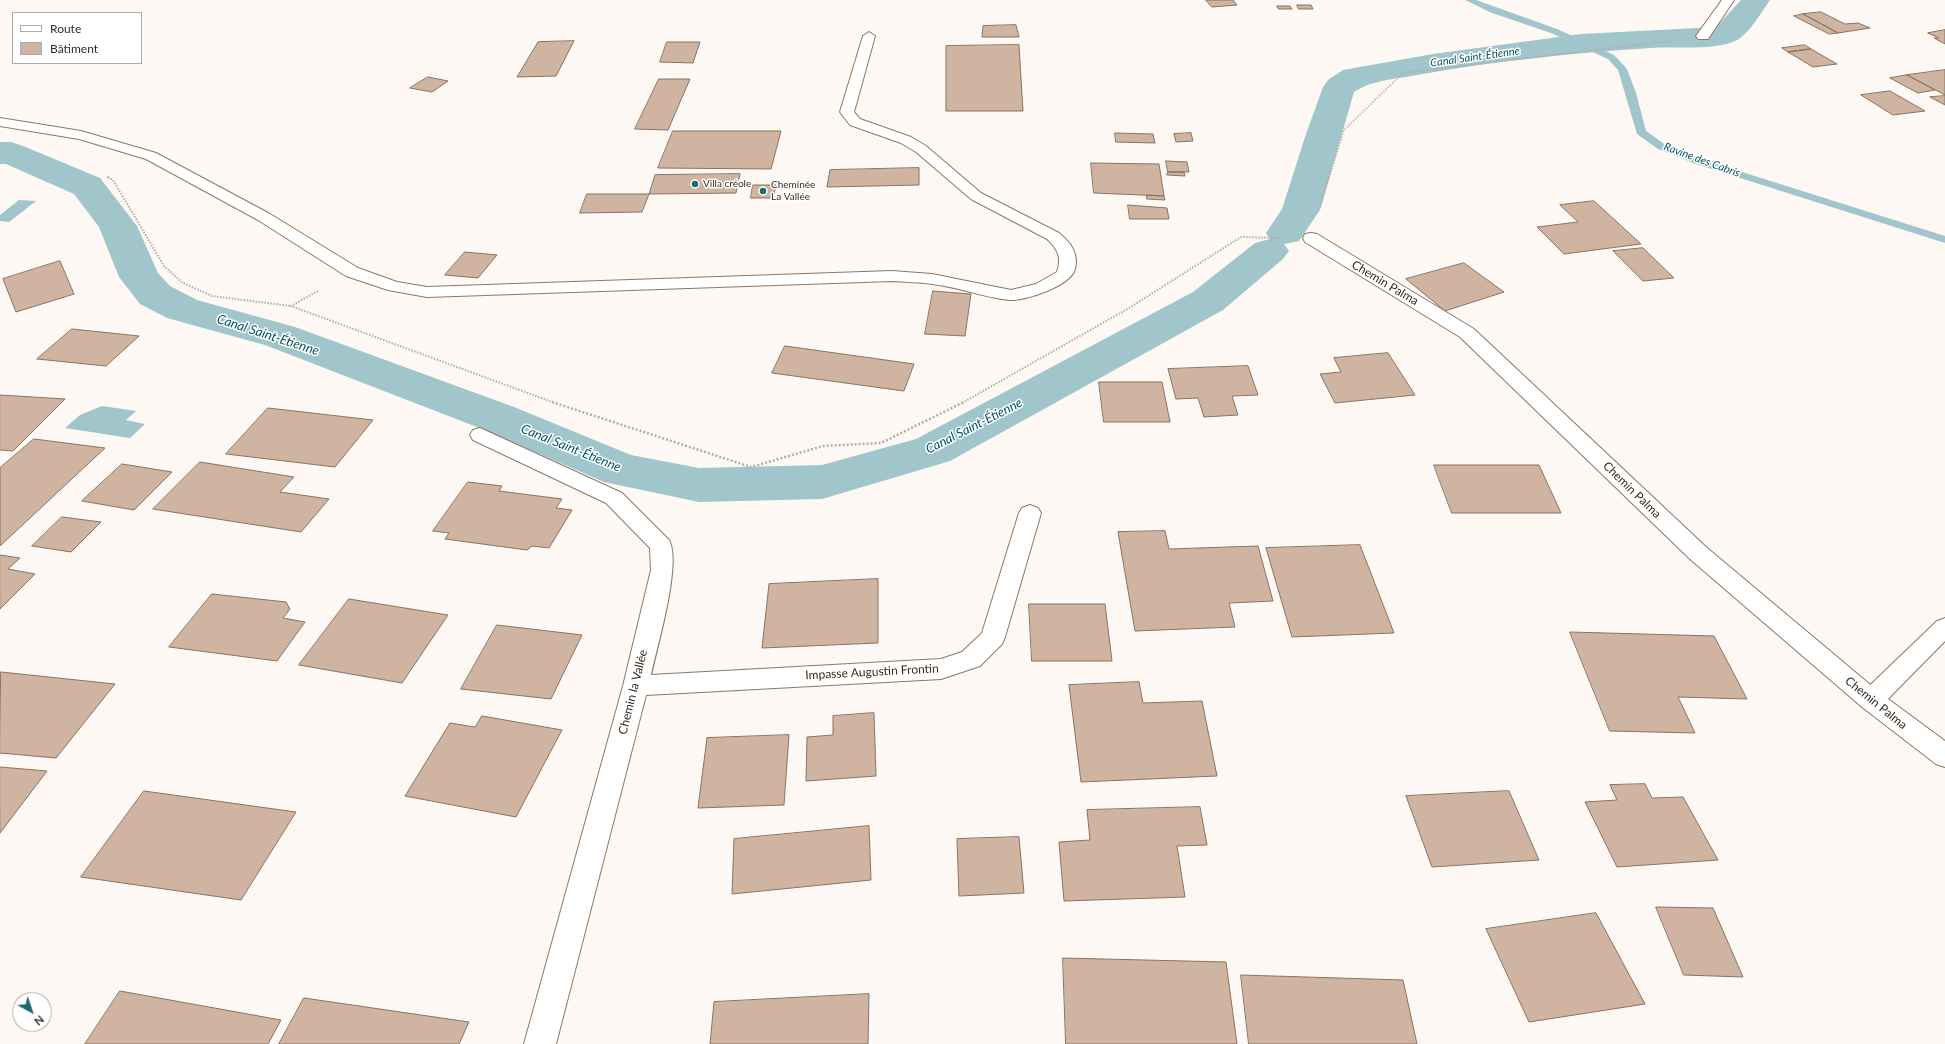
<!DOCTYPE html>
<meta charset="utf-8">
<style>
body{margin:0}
#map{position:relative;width:1945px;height:1044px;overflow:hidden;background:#fef8f4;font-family:Lato,sans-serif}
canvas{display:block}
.legend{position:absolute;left:12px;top:12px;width:130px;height:52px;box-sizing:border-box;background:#fff;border:1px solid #aeaaa7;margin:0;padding:5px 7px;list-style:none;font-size:12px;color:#342a22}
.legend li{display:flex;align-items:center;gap:8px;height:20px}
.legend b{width:20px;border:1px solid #aeaaa7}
.north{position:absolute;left:12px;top:992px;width:40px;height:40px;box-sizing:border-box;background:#fff;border:1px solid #aeaaa7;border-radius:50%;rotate:140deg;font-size:11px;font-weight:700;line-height:16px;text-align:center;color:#342a22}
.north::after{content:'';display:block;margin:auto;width:14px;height:18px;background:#1f6974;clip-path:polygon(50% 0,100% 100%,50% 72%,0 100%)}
</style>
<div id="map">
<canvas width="1945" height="1044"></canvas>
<ul class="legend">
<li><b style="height:5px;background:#fff"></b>Route</li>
<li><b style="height:11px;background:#ceb4a1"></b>Bâtiment</li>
</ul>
<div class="north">N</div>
</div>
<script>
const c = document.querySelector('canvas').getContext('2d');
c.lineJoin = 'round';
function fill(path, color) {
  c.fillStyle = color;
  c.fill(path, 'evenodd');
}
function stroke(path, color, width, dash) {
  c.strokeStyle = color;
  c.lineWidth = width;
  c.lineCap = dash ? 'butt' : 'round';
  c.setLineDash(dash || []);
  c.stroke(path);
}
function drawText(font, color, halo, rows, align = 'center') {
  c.font = font + ' Lato,sans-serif';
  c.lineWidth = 3;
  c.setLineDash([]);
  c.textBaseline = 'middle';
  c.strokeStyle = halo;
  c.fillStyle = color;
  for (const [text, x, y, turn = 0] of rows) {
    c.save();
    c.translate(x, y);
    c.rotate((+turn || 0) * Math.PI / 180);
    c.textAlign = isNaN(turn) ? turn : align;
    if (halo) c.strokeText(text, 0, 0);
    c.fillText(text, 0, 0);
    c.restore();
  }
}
fill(new Path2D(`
 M 19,200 L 36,201 L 9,222 L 0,221 L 0,215 Z
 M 102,406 L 136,411 L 126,420 L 145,424 L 130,438 L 65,428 L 80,415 Z`), '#a0c5cb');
fill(new Path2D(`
 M 1465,0 L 1476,0 L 1557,29 L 1614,55 L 1627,69 L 1636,93 L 1646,131 L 1666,145 L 1704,160 L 1945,236 L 1945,243 L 1696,164 L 1658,149 L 1637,134 L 1618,70 L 1608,59 L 1551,33 L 1492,13 Z`), '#a0c5cb');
fill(new Path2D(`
 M 1741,0 L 1770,0 C 1763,10 1747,37 1735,41 C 1712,51 1677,46 1651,48 C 1573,53 1495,61 1417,75 C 1396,79 1372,80 1354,92 L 1320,210 L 1299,241 L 1284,244 L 1289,251 L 1283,259 L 1223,310 L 950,461 L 822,499 L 699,502 L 604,482 L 482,429 L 265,345 L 167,318 L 140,304 L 119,277 L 99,227 L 74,194 L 6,164 L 0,164 L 0,142 L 11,142 L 23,146 L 100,178 L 137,226 L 158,273 L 170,286 L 197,300 L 295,327 L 514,407 L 631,455 L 699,468 L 822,465 L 916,439 L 1193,292 L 1255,243 L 1270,239 L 1266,233 L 1282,209 L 1306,134 L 1323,87 L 1328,80 L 1343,70 L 1433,54 L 1581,34 L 1716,27 Z`), '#a0c5cb');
const building = new Path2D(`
 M 1206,0 L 1233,0 L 1237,5 L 1212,7 Z
 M 1297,5 L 1311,5 L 1313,9 L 1299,9 Z
 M 1277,6 L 1290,6 L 1292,9 L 1279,9 Z
 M 1821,12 L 1845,24 L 1858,23 L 1870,28 L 1838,33 L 1803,14 Z
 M 1803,14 L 1838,33 L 1829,34 L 1794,16 Z
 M 1016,25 L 1019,37 L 982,37 L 983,26 Z
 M 1945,30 L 1945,44 L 1934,38 L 1939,38 L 1928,33 Z
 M 574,41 L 556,76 L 517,77 L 538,42 Z
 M 667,42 L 700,42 L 693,63 L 660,62 Z
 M 1019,45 L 1023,111 L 946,111 L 946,46 Z
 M 1805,45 L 1811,49 L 1788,52 L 1782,48 Z
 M 1811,49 L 1837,64 L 1813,67 L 1788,52 Z
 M 1945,70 L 1945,95 L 1907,75 Z
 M 1907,75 L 1935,90 L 1918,93 L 1890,78 Z
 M 428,77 L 448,81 L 432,92 L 410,88 Z
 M 659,79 L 690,79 L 668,130 L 635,129 Z
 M 1890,91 L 1925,111 L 1893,115 L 1861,95 Z
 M 1945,96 L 1945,105 L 1930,97 Z
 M 673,131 L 781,131 L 771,169 L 658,168 Z
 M 1115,133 L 1153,134 L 1155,143 L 1116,142 Z
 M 1191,133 L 1193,141 L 1176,142 L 1174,134 Z
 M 1166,161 L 1187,162 L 1189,172 L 1168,172 Z
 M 1091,163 L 1159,164 L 1164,196 L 1094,193 Z
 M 919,168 L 919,185 L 827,187 L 830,170 Z
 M 1168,172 L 1184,172 L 1185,176 L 1167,175 Z
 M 740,174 L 736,193 L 649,194 L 655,175 Z
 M 753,185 L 776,185 L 773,198 L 751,198 Z
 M 587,194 L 649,194 L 642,212 L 580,213 Z
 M 1147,195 L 1164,196 L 1165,200 L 1147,199 Z
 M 1594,201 L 1641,244 L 1564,254 L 1537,227 L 1578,222 L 1560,205 Z
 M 1128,205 L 1167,208 L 1169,219 L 1130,219 Z
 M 1643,248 L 1674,278 L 1643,281 L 1613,251 Z
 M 465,252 L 497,255 L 478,278 L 445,275 Z
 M 60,261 L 74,294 L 16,312 L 3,279 Z
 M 1464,263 L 1504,292 L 1445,311 L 1406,279 Z
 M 933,291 L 971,294 L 965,336 L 925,334 Z
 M 72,329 L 139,336 L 106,366 L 37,359 Z
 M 785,346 L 914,364 L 904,391 L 772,373 Z
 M 1388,353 L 1415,395 L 1335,403 L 1320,374 L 1341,372 L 1334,358 Z
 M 1248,366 L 1258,395 L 1232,396 L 1238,415 L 1204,417 L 1198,398 L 1176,399 L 1168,369 Z
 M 1099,382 L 1162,382 L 1170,422 L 1104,422 Z
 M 0,395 L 65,399 L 13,451 L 0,450 Z
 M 268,408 L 373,420 L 335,467 L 226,454 Z
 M 34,439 L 105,448 L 0,546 L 0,468 Z
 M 200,462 L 294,477 L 280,492 L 329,499 L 301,532 L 153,509 Z
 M 122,464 L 172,472 L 134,510 L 82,501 Z
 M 1434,465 L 1539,465 L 1561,513 L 1452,513 Z
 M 468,482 L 502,486 L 499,491 L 562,499 L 556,508 L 572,510 L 549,548 L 532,546 L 527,550 L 445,539 L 449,533 L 433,531 Z
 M 62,517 L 101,522 L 71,552 L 32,546 Z
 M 1165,531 L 1169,549 L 1258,546 L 1273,601 L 1229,603 L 1235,627 L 1135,631 L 1118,532 Z
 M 1360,545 L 1394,633 L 1292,637 L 1266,548 Z
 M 0,555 L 20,558 L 8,569 L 35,574 L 0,609 Z
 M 878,579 L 878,643 L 762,648 L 769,584 Z
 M 212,594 L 286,602 L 290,609 L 283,618 L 305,622 L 277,661 L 169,647 Z
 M 349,599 L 448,615 L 402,683 L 299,665 Z
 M 1029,604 L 1105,604 L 1112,661 L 1032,661 Z
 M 497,625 L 582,635 L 551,699 L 461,689 Z
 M 1570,632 L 1714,636 L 1747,699 L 1678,697 L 1695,733 L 1610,731 Z
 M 1,672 L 115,684 L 56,758 L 0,753 Z
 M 1139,682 L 1143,703 L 1202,701 L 1217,776 L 1081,782 L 1069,685 Z
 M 874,713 L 876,776 L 806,781 L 807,737 L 833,735 L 833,716 Z
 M 482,716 L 562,730 L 516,817 L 405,796 L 450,723 L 475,727 Z
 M 789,735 L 784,805 L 698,808 L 707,738 Z
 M 0,767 L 47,771 L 0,833 Z
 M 1645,784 L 1652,798 L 1683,797 L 1718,860 L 1617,867 L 1585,802 L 1617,800 L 1610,785 Z
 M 144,791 L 296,812 L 241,900 L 81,877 Z
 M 1509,791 L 1539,860 L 1432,867 L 1406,796 Z
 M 1200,807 L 1207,845 L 1177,846 L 1185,897 L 1064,901 L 1059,842 L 1090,840 L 1087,810 Z
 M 869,826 L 871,880 L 732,894 L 734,839 Z
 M 1019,837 L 1024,893 L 959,896 L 957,839 Z
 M 1656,907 L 1713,908 L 1743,977 L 1684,975 Z
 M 1596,913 L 1645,1004 L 1529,1022 L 1486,929 Z
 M 1063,958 L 1226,962 L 1237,1044 L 1066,1044 Z
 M 1241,975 L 1403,980 L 1417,1044 L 1249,1044 Z
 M 120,991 L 281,1020 L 268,1044 L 85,1044 Z
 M 869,994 L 868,1044 L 710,1044 L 714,1002 Z
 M 304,998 L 469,1022 L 459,1044 L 279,1044 Z`);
fill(building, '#ceb4a1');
stroke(building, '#8a7260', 1);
const lane = new Path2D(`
 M 869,32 L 875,36 L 854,112 L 860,119 L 911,137 L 926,146 L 981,193 L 1059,233 C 1070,242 1079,253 1075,269 C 1071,286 1025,301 1009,300 C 983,297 958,287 932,284 C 919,282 905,282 892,281 L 427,297 L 388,290 L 346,276 L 258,220 L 146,159 L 79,139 L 0,126 L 0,118 L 81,131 L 156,153 L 270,214 L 358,268 L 397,282 L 427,287 L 892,271 L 932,274 L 1011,290 L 1036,284 L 1057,272 C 1062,258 1058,249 1047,239 L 971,199 L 916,152 L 901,143 L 850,125 L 840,112 L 863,36 Z
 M 1945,618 L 1945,641 L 1880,707 L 1871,710 L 1862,707 L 1859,700 L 1862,693 L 1937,621 Z`);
const street = new Path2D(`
 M 1722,0 L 1734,0 L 1708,39 L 1698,39 L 1696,36 Z
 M 1311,233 L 1317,234 L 1474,329 L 1706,547 L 1880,693 L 1945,741 L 1945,767 L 1936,764 L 1862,707 L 1690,559 L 1460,337 L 1305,242 L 1303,238 L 1305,234 Z
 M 480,428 L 622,493 L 669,540 C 682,563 657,647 651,675 L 941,659 L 962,652 L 982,633 L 1019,513 L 1022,508 L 1030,505 L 1038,508 L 1041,513 L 1005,637 L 1002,644 L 980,666 L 941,679 L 646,695 L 556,1044 L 524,1044 L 623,686 L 651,570 L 650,548 L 606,503 L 473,440 L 470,435 L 473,430 Z`);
stroke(lane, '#8f7665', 2);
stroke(street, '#8f7665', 2);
stroke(new Path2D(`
 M 107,177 L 110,178
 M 1329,178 L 1344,130 L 1403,73 L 1671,41`), '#b3aca6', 1.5, [1.5, 1.5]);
stroke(new Path2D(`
 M 108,177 L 113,180 L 164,266 L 183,283 L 212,296 L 291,306
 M 1320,207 L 1329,177
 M 318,291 L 291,306 L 555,403
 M 962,403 L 1129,308 L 1241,237 L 1280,238`), '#b3aca6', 2, [1.5, 1.5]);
stroke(new Path2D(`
 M 552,402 L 751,467 L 823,446 L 881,443 L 964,402`), '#b3aca6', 2.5, [2, 2]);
fill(lane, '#fff');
fill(street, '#fff');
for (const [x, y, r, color] of [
 [695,184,4,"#1f6974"],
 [763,191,4,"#1f6974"]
]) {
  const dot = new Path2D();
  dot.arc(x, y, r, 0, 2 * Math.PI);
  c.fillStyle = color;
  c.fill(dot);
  stroke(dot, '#fff', 1.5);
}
drawText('10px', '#342a22', '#fff', [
 ["Villa créole",703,184],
 ["Cheminée",771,185],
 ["La Vallée",771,197]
], 'left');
drawText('italic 11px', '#035560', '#fff', [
 ["Canal Saint-Étienne",1475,57,-8],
 ["Ravine des Cabris",1702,160,20]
]);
drawText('12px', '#342a22', '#fff', [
 ["Chemin Palma",1385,283,31],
 ["Chemin Palma",1632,490,44],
 ["Impasse Augustin Frontin",872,672,-3],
 ["Chemin la Vallée",633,692,-76],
 ["Chemin Palma",1876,703,39]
]);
drawText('italic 13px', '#035560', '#fff', [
 ["Canal Saint-Étienne",268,335,18],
 ["Canal Saint-Étienne",974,426,-27],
 ["Canal Saint-Étienne",571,448,22]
]);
</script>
